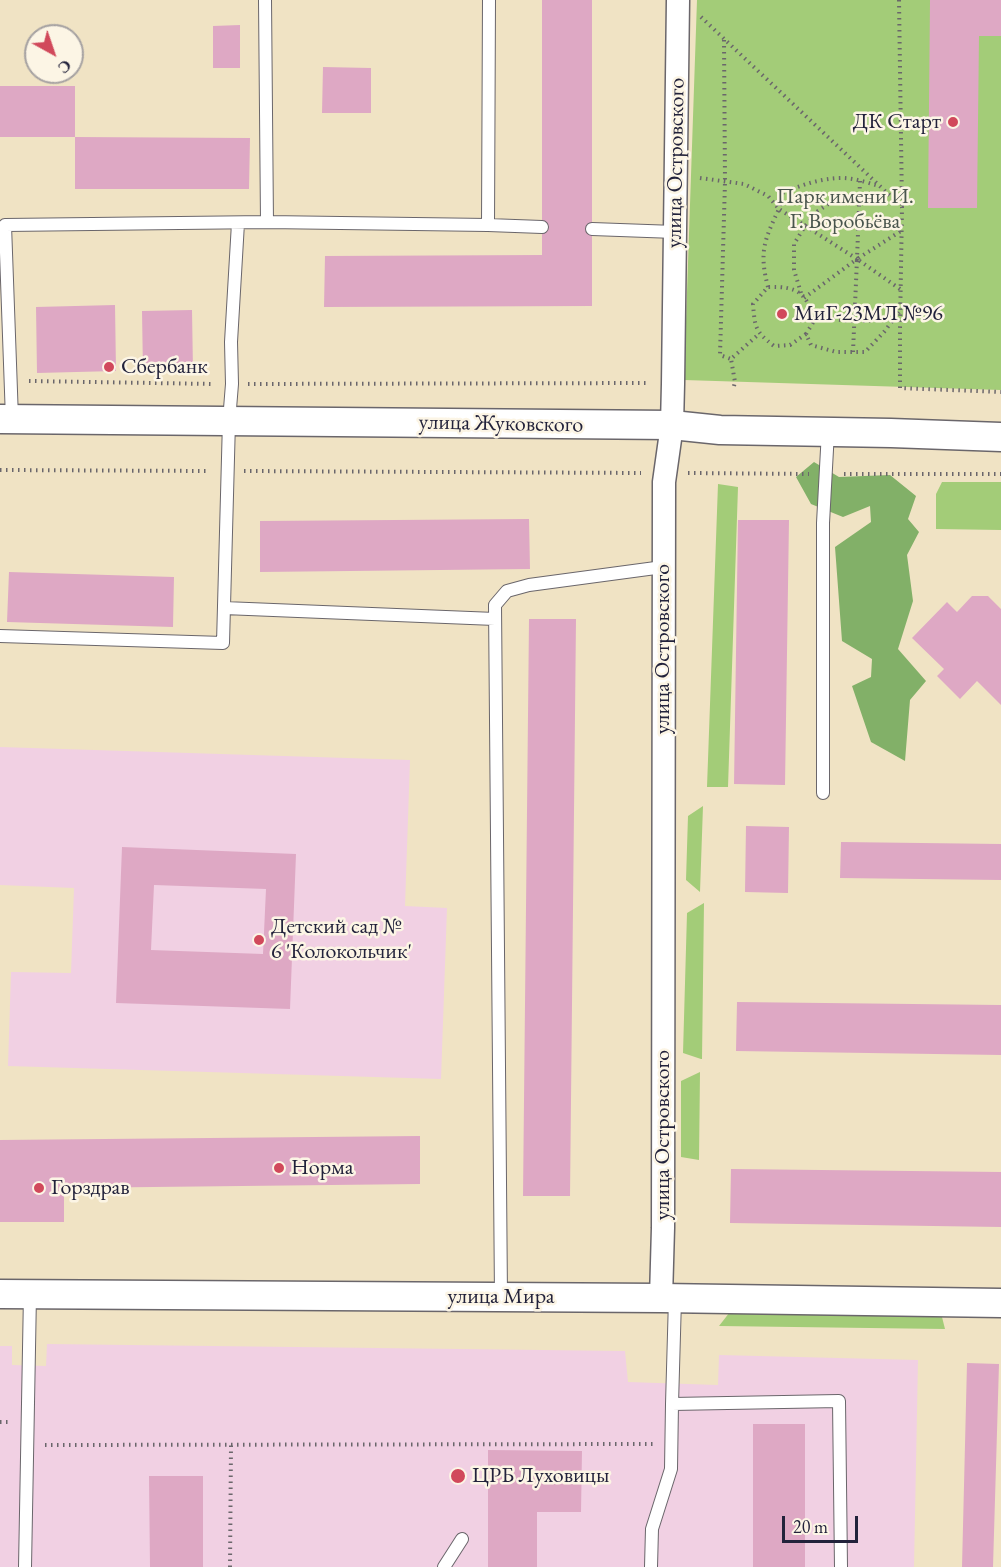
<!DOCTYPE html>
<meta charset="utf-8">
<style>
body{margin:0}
#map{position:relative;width:1001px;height:1567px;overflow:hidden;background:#f0e3c4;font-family:"EB Garamond",serif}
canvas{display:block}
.north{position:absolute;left:24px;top:24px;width:60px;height:60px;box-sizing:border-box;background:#fcf5e5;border:2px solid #a5a1a1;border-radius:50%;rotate:140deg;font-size:16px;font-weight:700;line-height:24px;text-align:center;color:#22223b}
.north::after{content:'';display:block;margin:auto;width:21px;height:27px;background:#d1495b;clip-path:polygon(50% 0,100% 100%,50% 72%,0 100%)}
.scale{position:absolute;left:782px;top:1516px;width:76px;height:27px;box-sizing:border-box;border:3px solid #22223b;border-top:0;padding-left:8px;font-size:18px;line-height:21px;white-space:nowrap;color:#22223b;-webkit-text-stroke:4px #fcf5e5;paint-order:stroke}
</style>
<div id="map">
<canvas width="1001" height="1567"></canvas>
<div class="north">С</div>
<div class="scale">20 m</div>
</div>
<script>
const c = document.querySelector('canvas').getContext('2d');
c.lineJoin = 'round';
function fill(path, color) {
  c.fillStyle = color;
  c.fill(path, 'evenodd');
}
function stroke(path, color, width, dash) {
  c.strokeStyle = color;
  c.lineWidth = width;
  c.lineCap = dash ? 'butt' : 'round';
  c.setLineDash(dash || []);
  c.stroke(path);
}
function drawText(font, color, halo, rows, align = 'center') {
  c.font = font + ' "EB Garamond",serif';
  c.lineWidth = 5;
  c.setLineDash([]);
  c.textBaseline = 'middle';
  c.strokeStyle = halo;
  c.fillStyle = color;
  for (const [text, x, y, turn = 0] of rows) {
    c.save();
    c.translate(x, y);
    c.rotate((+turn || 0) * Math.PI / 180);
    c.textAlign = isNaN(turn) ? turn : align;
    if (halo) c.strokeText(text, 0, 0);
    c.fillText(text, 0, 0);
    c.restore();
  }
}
fill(new Path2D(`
 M 0,747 L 410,760 L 405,906 L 447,908 L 441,1079 L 8,1066 L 11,972 L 71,973 L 74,888 L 0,885 Z
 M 47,1344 L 625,1351 L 628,1382 L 718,1385 L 719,1355 L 918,1360 L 914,1567 L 0,1567 L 0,1346 L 12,1346 L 12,1365 L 46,1366 Z`), '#f1d0e3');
fill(new Path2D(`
 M 697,0 L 1001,0 L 1001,390 L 684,380 Z
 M 942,482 L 1001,482 L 1001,530 L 936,529 L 936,494 Z
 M 718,484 L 738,487 L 728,787 L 707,787 Z
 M 703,806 L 700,892 L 686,880 L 688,816 Z
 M 704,903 L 702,1059 L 701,1059 L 683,1053 L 687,913 Z
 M 700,1072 L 699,1160 L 681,1157 L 681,1081 Z
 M 733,1308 L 941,1313 L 945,1329 L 719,1326 Z`), '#a3cc78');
fill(new Path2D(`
 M 814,462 L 839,477 L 890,475 L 916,496 L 908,519 L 919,532 L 907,555 L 913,601 L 898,649 L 926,681 L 910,700 L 905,761 L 871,742 L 852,686 L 871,677 L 872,659 L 842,641 L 835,547 L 871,522 L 870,506 L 843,517 L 811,504 L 796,477 Z`), '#82b068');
fill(new Path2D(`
 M 542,0 L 592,0 L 592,306 L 324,307 L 325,256 L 542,255 Z
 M 930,0 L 1001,0 L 1001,36 L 979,36 L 977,208 L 928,208 Z
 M 240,25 L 240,68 L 213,68 L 213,26 Z
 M 323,67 L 371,68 L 371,113 L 322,113 Z
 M 0,86 L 75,86 L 75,137 L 0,137 Z
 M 75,137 L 250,138 L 249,189 L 75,189 Z
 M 115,305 L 116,371 L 37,373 L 36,307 Z
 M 192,310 L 193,371 L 143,372 L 142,311 Z
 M 529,519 L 530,569 L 260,572 L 260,521 Z
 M 738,520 L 789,520 L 785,785 L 734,784 Z
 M 9,572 L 174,577 L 173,627 L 7,622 Z
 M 972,596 L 988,596 L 1001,609 L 1001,705 L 977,681 L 960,699 L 937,676 L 944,669 L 912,638 L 947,602 L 957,612 Z
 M 529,619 L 576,619 L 570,1196 L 523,1196 Z
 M 746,826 L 789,827 L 788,893 L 745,892 Z
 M 841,842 L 1001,844 L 1001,880 L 840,878 Z
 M 122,847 L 296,854 L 290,1009 L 116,1003 ZM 154,885 L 266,889 L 263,954 L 151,950 Z
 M 737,1002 L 1001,1005 L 1001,1055 L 736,1051 Z
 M 420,1136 L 420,1184 L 64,1188 L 64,1222 L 0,1222 L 0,1140 Z
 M 731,1169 L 1001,1172 L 1001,1227 L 730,1223 Z
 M 967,1363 L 999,1364 L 993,1567 L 962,1567 Z
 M 753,1424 L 805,1424 L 805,1567 L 753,1567 Z
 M 488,1450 L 582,1451 L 581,1512 L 537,1512 L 537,1567 L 488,1567 Z
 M 149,1476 L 203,1476 L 203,1567 L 150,1567 Z`), '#dea8c4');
const service = new Path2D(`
 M 267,222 L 488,225 L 489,0
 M 488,225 L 542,227
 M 592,229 L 675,232
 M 12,419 L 5,225 L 267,222 L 265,0
 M 224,608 L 495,619
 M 0,636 L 223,643 L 229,421 L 232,384 L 231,342 L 238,223
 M 823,793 L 823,523 L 828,431
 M 501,1297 L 495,605 L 507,591 L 529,585 L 663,567
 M 675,1299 L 672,1404 L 839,1401 L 841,1567
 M 25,1567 L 30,1294
 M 444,1567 L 462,1539
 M 651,1567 L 652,1529 L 671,1469 L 672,1404`);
const minor = new Path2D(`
 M 661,1298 L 663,1228 L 664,482 L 672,425 L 673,384 L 678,0`);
const tertiary = new Path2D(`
 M 0,419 L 672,425 L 720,430 L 891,433 L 1001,437
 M 0,1294 L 661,1298 L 1001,1303`);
stroke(service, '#6a666b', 14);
stroke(minor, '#6a666b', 25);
stroke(tertiary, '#6a666b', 31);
stroke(new Path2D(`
 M 899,0 L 902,206
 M 701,17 L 902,207 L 900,328 L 900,388 L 1001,392
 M 724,40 L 725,182 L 720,355 L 731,359
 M 700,178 L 744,184 L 768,196 L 779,209 C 764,240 759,253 768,287
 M 860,181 L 857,259 L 779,209 L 783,192 C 803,185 821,178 842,178 C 855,178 868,183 879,186
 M 900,289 L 857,259 L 901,231
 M 801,293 L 794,270 L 794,244 L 805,226 L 818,211 L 834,200 L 860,199
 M 804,298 L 857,259
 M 811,310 C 817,313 823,317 830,318 C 850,323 873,321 894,318
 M 806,334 L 790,345 L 774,346 C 755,331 755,328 753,304 L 768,287 C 798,286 807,293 814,321 L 806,334 L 811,345 L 836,352 L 865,352 L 884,332 L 899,312
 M 853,352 L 857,259
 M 29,381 L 214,384
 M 248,384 L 649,383
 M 734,386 L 735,382 L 731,359 L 759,334
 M 0,470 L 209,471
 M 244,471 L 641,473
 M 688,473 L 809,474
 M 844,474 L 1001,474
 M 0,1422 L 11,1422
 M 45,1445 L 653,1444
 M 230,1567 L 231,1445`), '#6a666b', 4, [1.5, 4.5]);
stroke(service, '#fff', 12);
stroke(minor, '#fff', 22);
stroke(tertiary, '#fff', 28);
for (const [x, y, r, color] of [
 [953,122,6,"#d1495b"],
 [782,314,6,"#d1495b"],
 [109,367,6,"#d1495b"],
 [259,940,6,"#d1495b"],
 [279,1168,6,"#d1495b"],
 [39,1188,6,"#d1495b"],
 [458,1476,8,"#d1495b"]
]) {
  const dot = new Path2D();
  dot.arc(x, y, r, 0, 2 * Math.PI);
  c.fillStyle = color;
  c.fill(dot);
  stroke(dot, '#fcf5e5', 2);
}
drawText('22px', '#22223b', '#fcf5e5', [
 ["ДК Старт",941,122,"right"],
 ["МиГ-23МЛ №96",794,314],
 ["Сбербанк",121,367],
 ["Детский сад №",271,927],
 ["6 'Колокольчик'",271,952],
 ["Норма",291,1168],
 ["Горздрав",51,1188],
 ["ЦРБ Луховицы",472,1476]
], 'left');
drawText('22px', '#22223b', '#fcf5e5', [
 ["улица Островского",676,163,-89],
 ["улица Жуковского",501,424,1],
 ["улица Островского",663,649,-90],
 ["улица Островского",663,1135,-90],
 ["улица Мира",501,1297]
]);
drawText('22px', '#49554d', '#fcf5e5', [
 ["Парк имени И.",845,197],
 ["Г. Воробьёва",845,222]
]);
</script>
